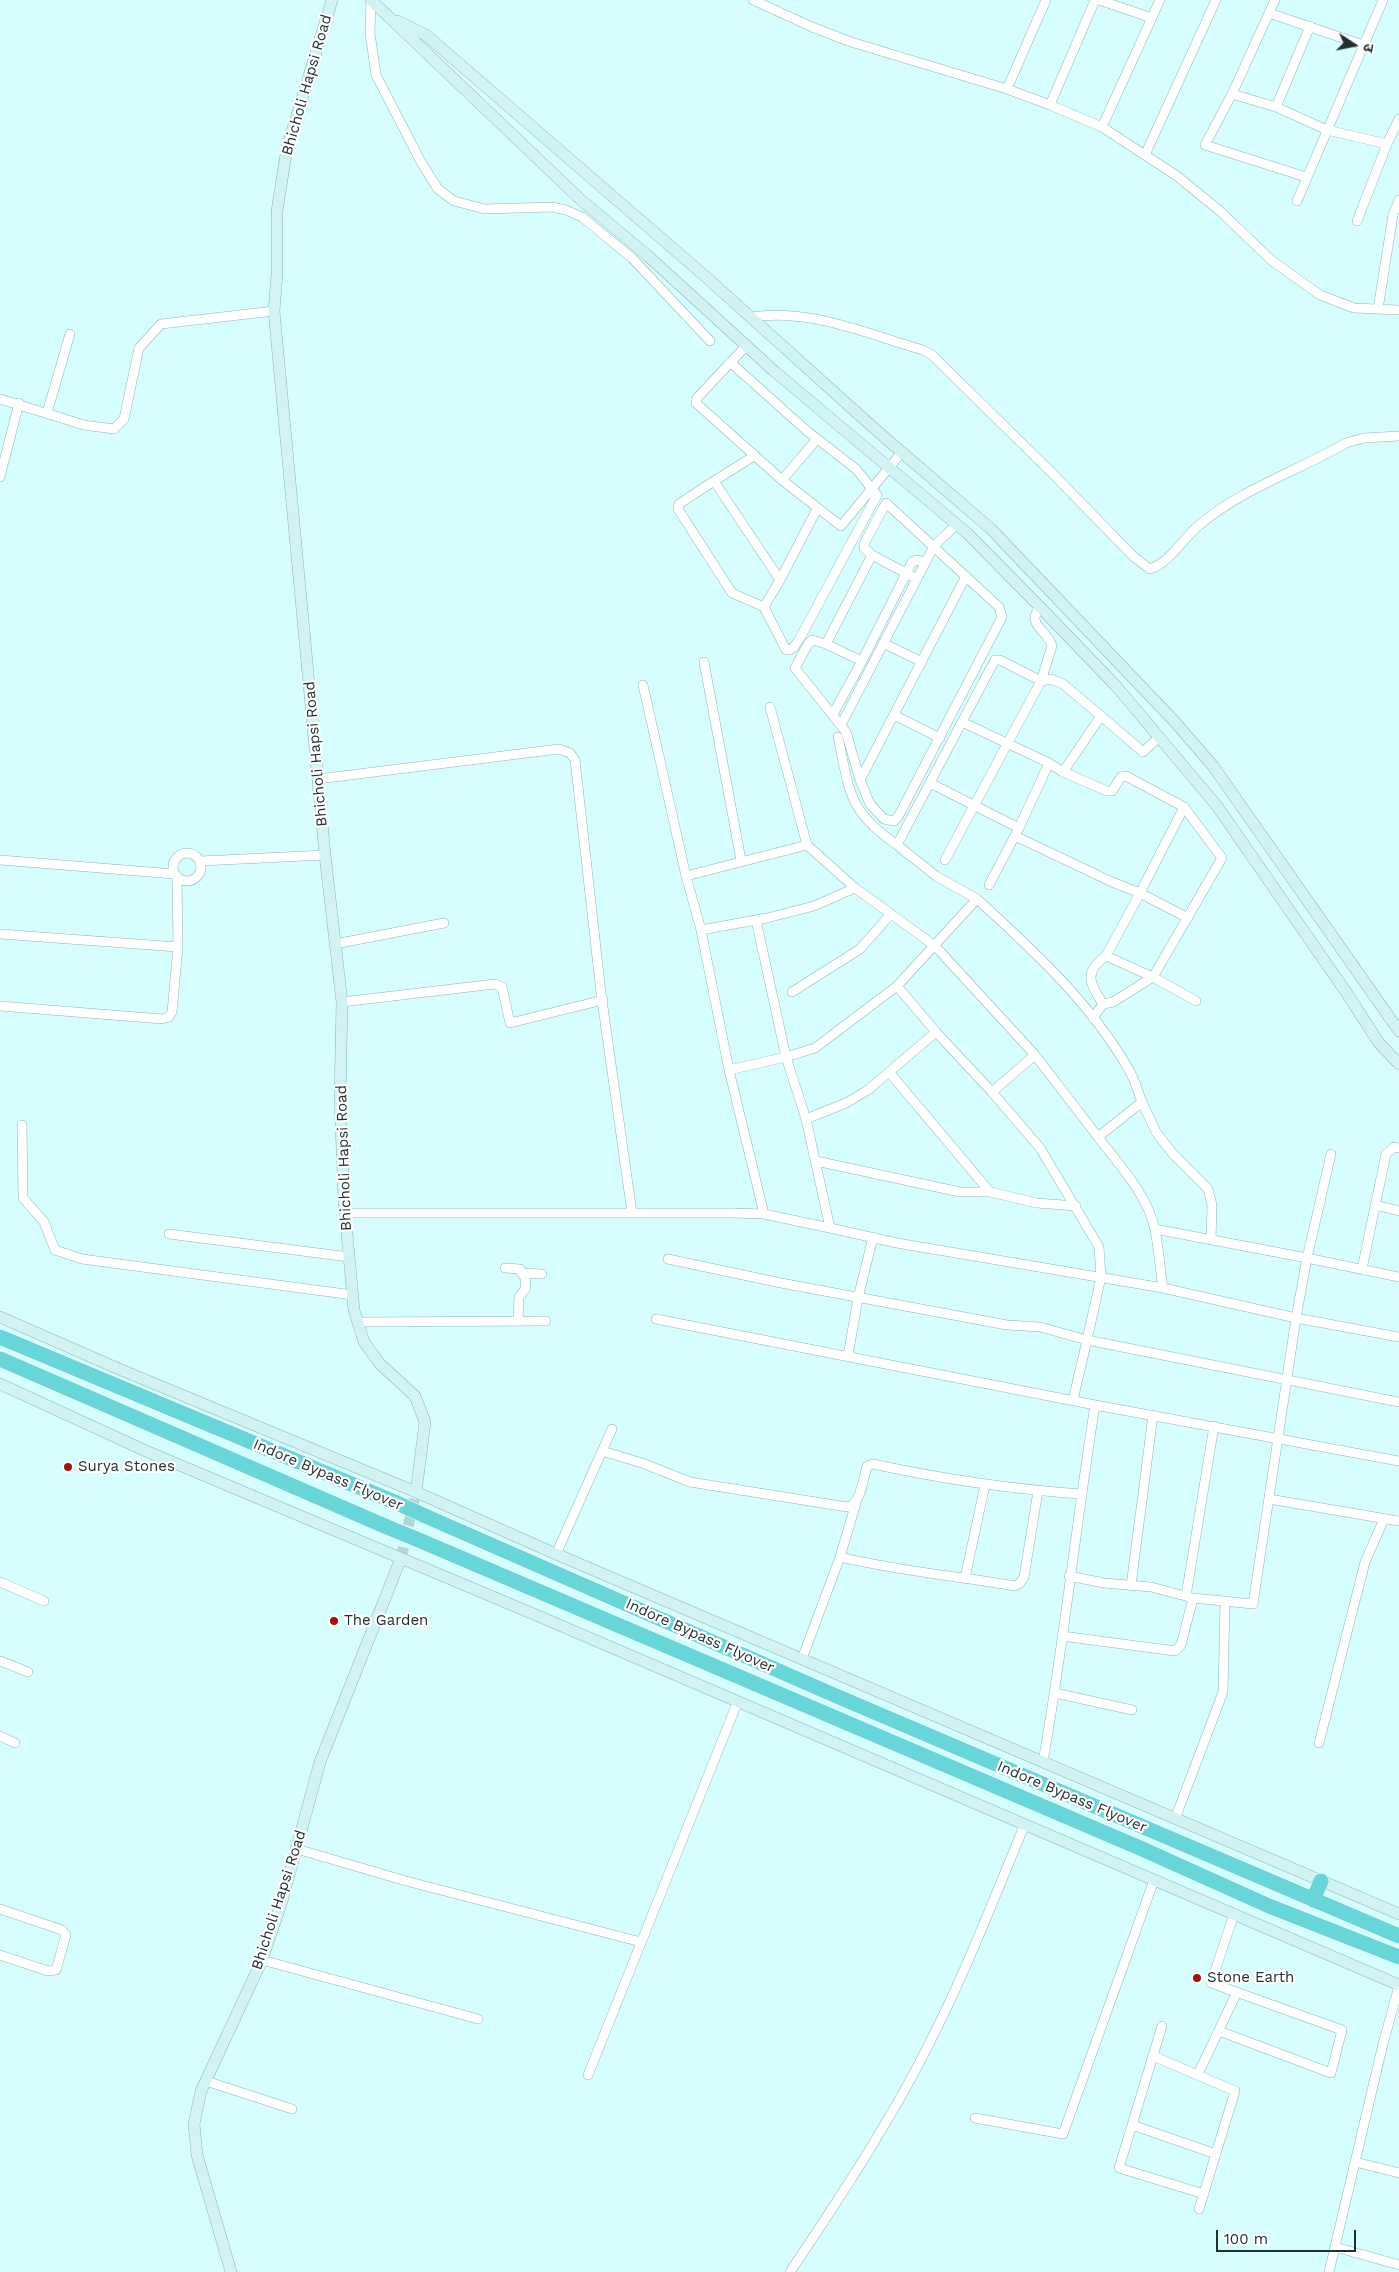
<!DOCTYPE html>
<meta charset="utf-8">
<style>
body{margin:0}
#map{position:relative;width:1399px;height:2272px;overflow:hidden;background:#d7fefe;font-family:"Work Sans","Noto Sans Devanagari",sans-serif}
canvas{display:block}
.north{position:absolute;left:1329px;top:20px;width:50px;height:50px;-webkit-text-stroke:4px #fff;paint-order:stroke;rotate:101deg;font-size:14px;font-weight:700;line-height:20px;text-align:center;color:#213031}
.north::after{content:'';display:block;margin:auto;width:18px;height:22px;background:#213031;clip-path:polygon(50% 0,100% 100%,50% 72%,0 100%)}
.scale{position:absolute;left:1216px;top:2230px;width:140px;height:22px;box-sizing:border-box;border:2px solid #213031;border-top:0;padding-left:6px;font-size:15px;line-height:18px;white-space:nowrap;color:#213031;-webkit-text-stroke:4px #fff;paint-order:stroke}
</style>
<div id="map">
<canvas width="1399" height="2272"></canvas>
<div class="north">उ</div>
<div class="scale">100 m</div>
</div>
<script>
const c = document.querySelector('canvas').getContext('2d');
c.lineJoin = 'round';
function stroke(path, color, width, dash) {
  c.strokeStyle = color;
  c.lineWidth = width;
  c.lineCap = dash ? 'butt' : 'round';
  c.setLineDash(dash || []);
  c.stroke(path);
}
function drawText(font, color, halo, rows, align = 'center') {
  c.font = font + ' "Work Sans",sans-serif';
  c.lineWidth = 4.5;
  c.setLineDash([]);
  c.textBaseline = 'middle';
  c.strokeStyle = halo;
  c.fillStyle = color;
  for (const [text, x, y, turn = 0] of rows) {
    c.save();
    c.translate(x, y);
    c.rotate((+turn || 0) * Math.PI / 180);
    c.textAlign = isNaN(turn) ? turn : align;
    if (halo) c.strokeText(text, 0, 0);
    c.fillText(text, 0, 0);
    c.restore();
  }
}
stroke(new Path2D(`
 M 401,1558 L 416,1492`), '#b3d5d5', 11, [11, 5.5]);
const street = new Path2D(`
 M 753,0 L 812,27 L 851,42 L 1007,89 L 1050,105 L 1102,127 L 1177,176 L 1220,211 L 1271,260 L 1320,295 L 1354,308 L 1399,310
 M 1099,0 L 1152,18
 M 1275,0 L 1232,94 L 1276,107 L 1327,130 L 1387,144
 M 371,1 L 370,33 L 376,75 L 421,162 L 438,189 L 454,201 L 485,209 L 552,207 L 566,210 L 582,217 L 632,258 L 710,341
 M 1269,13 L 1363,45
 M 1007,89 L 1046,0
 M 1232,94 L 1205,145 L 1306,177
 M 1050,105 L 1095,0
 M 1276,107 L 1310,26
 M 1102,127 L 1160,0
 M 1145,155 L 1216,0
 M 1297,201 L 1383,0
 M 1357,221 L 1387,144 L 1399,119
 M 1378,309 L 1393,215 L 1399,200
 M 751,317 C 811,308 867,334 923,350 L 932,355 L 1053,474 L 1134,557 L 1150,569 C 1170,562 1182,540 1198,526 C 1241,489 1298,471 1346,443 L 1364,438 L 1399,436
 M 747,345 L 697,398 L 696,403 L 782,480 L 841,526 L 902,452
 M 730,362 L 807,431 L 856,469 L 877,495 L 800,638 L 794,647 L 789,650 L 786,650 L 764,607 L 780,580 L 714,481 L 754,456
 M 0,399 L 84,425 L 114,429 L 124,419 L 139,348 L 161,324 L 274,311
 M 47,413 L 70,334
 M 0,477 L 19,403
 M 782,480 L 817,439
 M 714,481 L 679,504 L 678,509 L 732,593 L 764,607
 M 780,580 L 817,509
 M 883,643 L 922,662
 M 826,644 L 812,640 L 808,644 L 795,668 L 846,732 L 860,780 L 870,804 L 884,819 L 894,821 L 898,817 L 1002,617 L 999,607 L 886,503 L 864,544 L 864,548 L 872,555 L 917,579
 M 862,661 L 912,562 L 916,560 L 925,562
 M 704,662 L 741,860
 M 643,685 L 686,876 L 701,930 L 767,918 L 814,906 L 855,888 L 935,946 L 1035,1055
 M 833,714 L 862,661 L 826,644 L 872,555
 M 894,715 L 940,738
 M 1101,716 L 1143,752 L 1159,737
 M 962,722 L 995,660 L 1000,660 L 1041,681 L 1051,679 L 1063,684 L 1101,716 L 1063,772 L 1049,763
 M 841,725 L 934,546 L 957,524
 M 838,737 C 850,793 848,811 897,845
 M 318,779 L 559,749 L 570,753 L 575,760 L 601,993 L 632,1213
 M 860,780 L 966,576
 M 930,783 L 1019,828
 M 1015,836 L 1112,882 L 1140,893 L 1184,807 L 1126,776 L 1121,777 L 1112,791 L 1107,791 L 1063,772
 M 807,845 L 855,888
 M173 867a14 14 0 1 1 28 0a14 14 0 1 1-28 0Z
 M 0,860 L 175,874
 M 945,860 L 1041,681 L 1052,646 C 1048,630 1025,625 1040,607
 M 201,861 L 325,855
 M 686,876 L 807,845 L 770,707
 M 977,899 L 936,876 L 897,845 L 962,722 L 1049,763 L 1019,828 L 989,885
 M 756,920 L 786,1057 L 729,1070 L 764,1214
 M 701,930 L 729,1070
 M 0,934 L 178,947
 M 335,944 L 444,923
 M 1106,956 L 1153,977 L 1196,1001
 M 792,992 L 860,949 L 891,914
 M 342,1002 L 495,984 L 502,987 L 510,1023 L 603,1000
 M 1103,1004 L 1113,1002 L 1153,977 L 1222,858 L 1184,807
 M 0,1006 L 162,1019 L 169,1017 L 172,1012 L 178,947 L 177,877
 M 1093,1018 L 1103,1004 C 1090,984 1083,972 1106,956 L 1140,893 L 1188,918
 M 936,1032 L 992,1092 L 1040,1148 L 1099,1247 L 1101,1277 L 1087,1340 L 1399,1402
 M 889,1072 L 990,1192
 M 992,1092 L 1035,1055 L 1098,1137
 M 1142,1102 L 1156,1132 L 1173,1154 L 1208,1189 L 1212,1205 L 1211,1240
 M 806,1119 L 786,1057 L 815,1048 L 897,986
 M 22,1125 L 23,1198 L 44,1222 L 55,1250 L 82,1259 L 353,1295
 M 816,1161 L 960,1192 L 990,1192 L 1037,1203 L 1076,1206
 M 1375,1205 L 1399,1211
 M 345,1213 L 733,1213 L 764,1214 L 830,1228 L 806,1119 L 846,1103 L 868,1090 L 936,1032 L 897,986 L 977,899 C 1033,950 1091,1003 1129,1070 C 1135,1080 1138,1092 1142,1102 L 1098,1137 C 1119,1165 1148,1195 1155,1230 C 1159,1249 1160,1269 1163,1288 L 897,1243 L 830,1228
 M 1155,1229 L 1307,1258 L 1331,1154
 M 169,1234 L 349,1257
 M 668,1259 L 781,1283 L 1007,1325 L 1040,1327 L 1087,1340 L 1073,1400
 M 505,1268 L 520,1269 L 525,1278 L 526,1288 L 519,1297 L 518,1321
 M 1362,1269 L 1386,1154 L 1394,1147 L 1399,1148
 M 521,1273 L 542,1274
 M 1399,1277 L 1307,1258 L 1296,1318 L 1399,1337
 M 656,1319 L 1095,1405 L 1399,1461
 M 358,1322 L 546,1321
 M 848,1356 L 858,1298 L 873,1237
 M 602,1451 L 642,1463 L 690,1482 L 847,1507 C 860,1507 864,1477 867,1466 L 873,1464 C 942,1479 1010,1489 1081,1494
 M 1269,1499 L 1399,1521
 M 556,1554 L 612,1429
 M 840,1557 C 898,1571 957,1576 1015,1586 L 1020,1583 L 1024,1577 L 1038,1491
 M 1069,1576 L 1104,1583 L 1151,1587 L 1193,1598 L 1253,1604 L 1296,1318 L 1163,1288
 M 965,1578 L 985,1485
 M 0,1582 L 44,1601
 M 1131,1586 L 1153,1415
 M 1186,1596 L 1214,1426
 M 1062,1636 L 1175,1651 L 1181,1645 L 1193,1598
 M 802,1659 L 840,1557 L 856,1503
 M 0,1661 L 28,1672
 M 1055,1693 L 1132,1710
 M 0,1736 L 15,1743
 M 1319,1743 L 1365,1562 L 1384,1519
 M 1043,1762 C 1064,1643 1076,1524 1095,1405
 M 1175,1819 L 1223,1692 L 1225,1602
 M 297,1849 L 406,1881 L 641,1942
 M 0,1909 L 62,1930 L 66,1935 L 56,1970 L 48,1971 L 0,1955
 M 262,1960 L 478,2019
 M 1162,2026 L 1119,2168 L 1204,2194
 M 1219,2031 L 1331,2073 L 1342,2030 L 1211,1983 L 1234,1914
 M 1153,2056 L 1235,2091 L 1199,2209
 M 1198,2074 L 1237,1992
 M 588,2075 L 738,1701
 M 206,2081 L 292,2109
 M 975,2118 L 1063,2134 L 1154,1880
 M 1132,2125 L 1216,2154
 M 1355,2162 L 1399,2173
 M 1335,2247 L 1399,2265
 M 790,2272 C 839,2199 888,2125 928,2046 C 965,1974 994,1898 1025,1824
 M 1329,2272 L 1383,2044 L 1399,1986`);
const secondary = new Path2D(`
 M 332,0 L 287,148 L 277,211 L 277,274 L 274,311 L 325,855 L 342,1002 L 340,1098 L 344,1201 L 354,1310 L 364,1342 L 380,1364 L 415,1396 L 425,1422 L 416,1492
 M 371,0 L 581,200 L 648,256 L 774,371 L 967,533 L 1040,607 L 1116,686 L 1217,806 L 1346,992 L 1379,1043 L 1399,1064
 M 398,21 L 426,35 L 706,277 L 876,430 L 991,529 L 1175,722 L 1213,766 L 1399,1031
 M 0,1317 L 119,1369 L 416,1492 L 556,1554 L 1399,1914
 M 0,1384 L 146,1451 L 536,1615 L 1399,1985
 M 231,2272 L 197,2155 L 194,2124 L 201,2091 L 262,1960 L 282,1901 L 320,1762 L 401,1558`);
const highway = new Path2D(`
 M 0,1337 L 397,1503
 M 0,1359 L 387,1527
 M 423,1515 L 834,1695 L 1399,1936
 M 414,1538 L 1140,1848 L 1269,1906 L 1399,1957
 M 1313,1900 L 1321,1881`);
stroke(street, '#8fb4b5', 10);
stroke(secondary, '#8fb4b5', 12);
stroke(highway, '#fff', 16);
stroke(street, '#fff', 9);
stroke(secondary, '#d2f3f4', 11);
stroke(highway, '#68d6d9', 15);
const highwayBridge = new Path2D(`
 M 397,1503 L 423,1515
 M 387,1527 L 414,1538`);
stroke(highwayBridge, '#fff', 16, []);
stroke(highwayBridge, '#68d6d9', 15);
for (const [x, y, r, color] of [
 [68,1467,5,"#a5100b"],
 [334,1621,5,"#a5100b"],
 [1197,1978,5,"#a5100b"]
]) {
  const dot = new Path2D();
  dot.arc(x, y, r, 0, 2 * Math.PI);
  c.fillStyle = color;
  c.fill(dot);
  stroke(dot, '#fff', 2);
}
drawText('15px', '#213031', '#fff', [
 ["Bhicholi Hapsi Road",307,85,-74],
 ["Bhicholi Hapsi Road",316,754,-95],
 ["Bhicholi Hapsi Road",344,1158,-92],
 ["Indore Bypass Flyover",328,1475,23],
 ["Indore Bypass Flyover",700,1636,24],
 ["Indore Bypass Flyover",1072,1797,23],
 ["Bhicholi Hapsi Road",279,1900,-72]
]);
drawText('15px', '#213031', '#fff', [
 ["Surya Stones",78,1467],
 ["The Garden",344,1621],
 ["Stone Earth",1207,1978]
], 'left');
</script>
